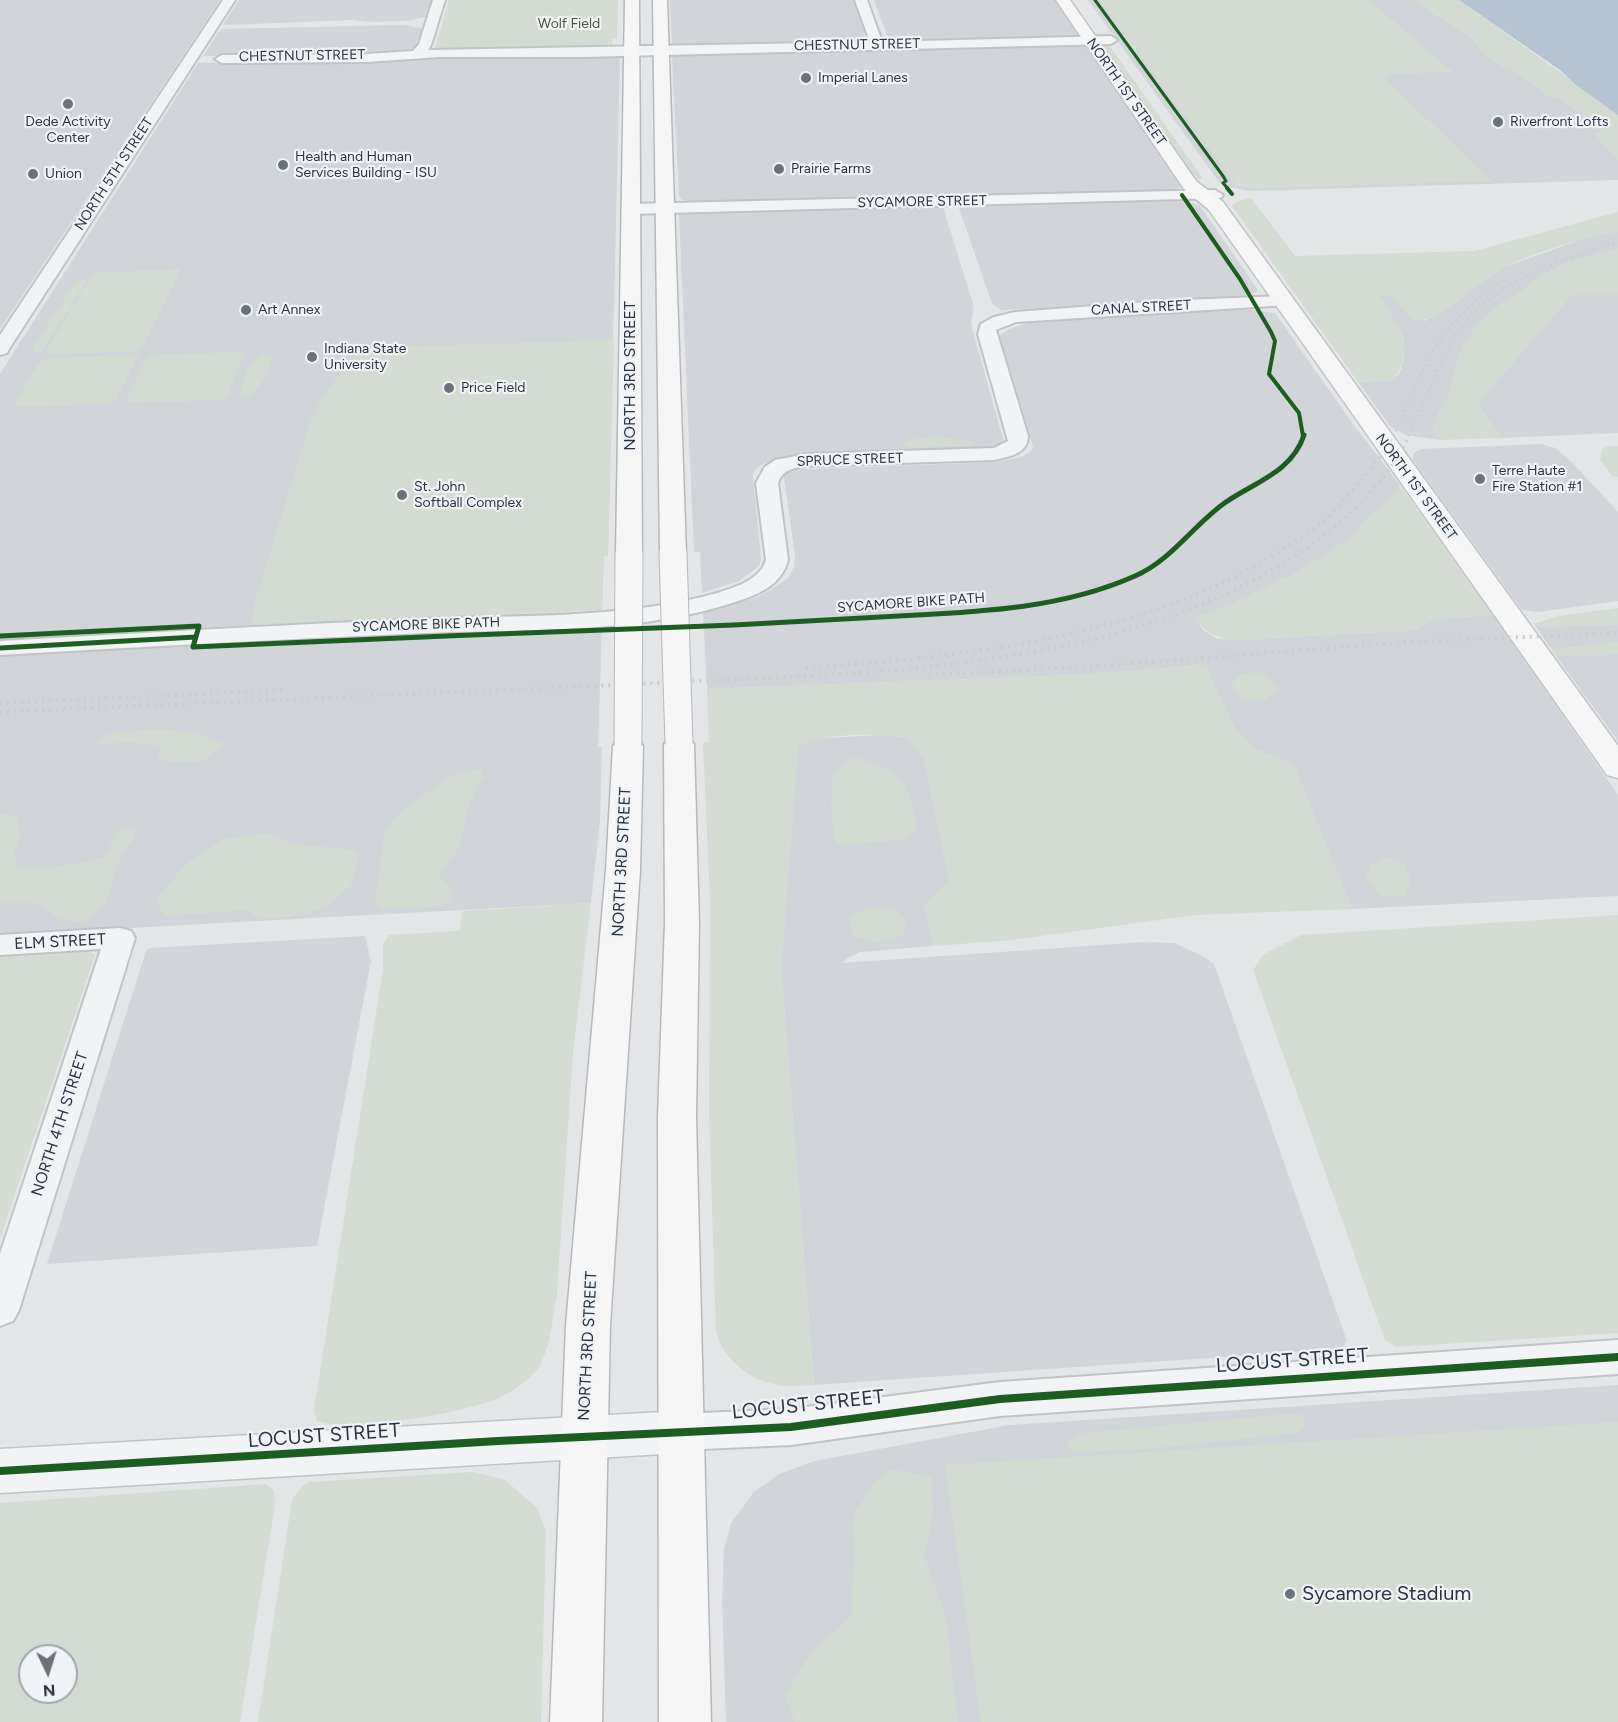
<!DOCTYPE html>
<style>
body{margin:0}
#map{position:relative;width:1618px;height:1722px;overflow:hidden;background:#e3e5e7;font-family:Figtree,sans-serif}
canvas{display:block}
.north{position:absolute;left:18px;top:1644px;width:60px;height:60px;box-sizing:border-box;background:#f1f4f7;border:2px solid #a1a7ae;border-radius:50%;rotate:176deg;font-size:16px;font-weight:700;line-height:24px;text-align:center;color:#2a3440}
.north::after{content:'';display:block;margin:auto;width:21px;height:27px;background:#6b727a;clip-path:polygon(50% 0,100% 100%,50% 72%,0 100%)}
</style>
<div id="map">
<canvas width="1618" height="1722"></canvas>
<div class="north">N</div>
</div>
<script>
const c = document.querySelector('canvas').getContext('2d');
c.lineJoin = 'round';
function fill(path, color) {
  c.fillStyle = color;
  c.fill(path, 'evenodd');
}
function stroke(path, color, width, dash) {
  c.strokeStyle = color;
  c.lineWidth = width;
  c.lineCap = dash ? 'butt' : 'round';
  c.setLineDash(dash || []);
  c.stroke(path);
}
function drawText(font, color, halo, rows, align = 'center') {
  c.font = font + ' Figtree,sans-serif';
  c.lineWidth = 4.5;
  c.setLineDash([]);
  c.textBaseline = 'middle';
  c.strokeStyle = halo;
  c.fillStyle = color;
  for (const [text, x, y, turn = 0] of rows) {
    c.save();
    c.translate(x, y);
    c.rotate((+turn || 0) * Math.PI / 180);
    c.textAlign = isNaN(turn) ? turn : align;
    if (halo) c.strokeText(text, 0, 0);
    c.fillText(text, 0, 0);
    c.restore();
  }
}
fill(new Path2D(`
 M 0,0 L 220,0 L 0,329 Z
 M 239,0 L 432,0 L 426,17 L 406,21 L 368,22 L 353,20 L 223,25 Z
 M 670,0 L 853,0 L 865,33 L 862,40 L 850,42 L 676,45 L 672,43 Z
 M 874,0 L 1059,0 L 1082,36 L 895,41 L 888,37 Z
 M 1088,0 L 1413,0 L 1473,38 L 1479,49 L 1499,65 L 1518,73 L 1549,96 L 1561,99 L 1603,131 L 1596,135 L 1618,160 L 1618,180 L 1251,191 L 1227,187 L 1219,182 Z
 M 404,25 L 426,29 L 422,31 L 416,47 L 404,52 L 203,56 L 220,30 L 222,29 Z
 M 1076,44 L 1091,48 L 1183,185 L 1179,188 L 1168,191 L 701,203 L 682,200 L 679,197 L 672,56 L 675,54 Z
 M 608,54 L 620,56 L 608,555 L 604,556 L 602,610 L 255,625 L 137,634 L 0,639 L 0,374 L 198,63 Z
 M 1183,200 L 1200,206 L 1258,290 L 1255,293 L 1227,299 L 1001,310 L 992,304 L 959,208 L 962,206 Z
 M 943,207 L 974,307 L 971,323 L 974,335 L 1004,443 L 991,448 L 801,454 L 765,463 L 756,469 L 753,476 L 761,559 L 759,566 L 739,581 L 702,593 L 700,552 L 694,552 L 679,215 L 687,213 Z
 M 1618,231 L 1618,248 L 1566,264 L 1538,278 L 1522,291 L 1503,302 L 1462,347 L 1449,395 L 1434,423 L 1433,432 L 1441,440 L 1405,435 L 1390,426 L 1358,382 L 1394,380 L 1401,370 L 1404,358 L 1403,339 L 1398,327 L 1379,296 L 1391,295 L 1425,321 L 1457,302 L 1476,285 L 1505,267 L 1582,239 Z
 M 1572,294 L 1618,295 L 1618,433 L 1501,438 L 1478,403 Z
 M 1236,308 L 1275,313 L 1350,420 L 1400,485 L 1391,500 L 1370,515 L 1350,539 L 1298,572 L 1222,609 L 1195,618 L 1203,630 L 1216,638 L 1234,640 L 1414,630 L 1434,619 L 1493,615 L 1618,795 L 1618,896 L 1352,909 L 1294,766 L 1256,749 L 1236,731 L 1205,665 L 1080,675 L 707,689 L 703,613 L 759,596 L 778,585 L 788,578 L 794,567 L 795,555 L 784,478 L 784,474 L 790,470 L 997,462 L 1021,457 L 1030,452 L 1033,447 L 1000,342 L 1000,335 L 1007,330 L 1029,322 L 1125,314 Z
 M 1541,444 L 1555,448 L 1571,461 L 1618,512 L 1618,601 L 1538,612 L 1522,610 L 1412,459 L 1415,452 L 1421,449 Z
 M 1618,625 L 1618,642 L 1552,650 L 1536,627 Z
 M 602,626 L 598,747 L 602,747 L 600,822 L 591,903 L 0,935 L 0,655 L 150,648 L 248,640 Z
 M 1618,654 L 1618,741 L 1556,656 Z
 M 877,735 L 908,737 L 924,759 L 950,882 L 924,905 L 934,946 L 860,952 L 847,958 L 842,963 L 1145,942 L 1174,943 L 1201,955 L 1214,964 L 1347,1341 L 1340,1349 L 814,1385 L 781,967 L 798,746 L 814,739 Z
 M 365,936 L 371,961 L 317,1246 L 47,1264 L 146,951 L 149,948 Z
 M 1618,1385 L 1618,1722 L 726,1722 L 722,1600 L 724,1549 L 731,1523 L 754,1492 L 779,1474 L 814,1461 L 1010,1425 Z`), '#d1d5da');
fill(new Path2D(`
 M 449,0 L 618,0 L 617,39 L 613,39 L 612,45 L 438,49 L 435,48 Z
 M 1099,0 L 1369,0 L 1453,72 L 1388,74 L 1385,79 L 1492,181 L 1254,188 L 1236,185 L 1135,48 L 1131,48 L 1122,35 L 1124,34 Z
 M 1413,0 L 1459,0 L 1610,108 L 1618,115 L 1618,160 L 1595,134 L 1602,131 L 1561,99 L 1549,97 L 1518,73 L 1499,65 L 1479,49 L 1473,38 Z
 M 1101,45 L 1109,45 L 1203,179 L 1192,179 Z
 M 1251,198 L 1295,256 L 1475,251 L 1618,212 L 1618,231 C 1580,239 1539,250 1504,268 C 1475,283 1446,318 1414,322 L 1391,295 L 1380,296 C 1397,324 1416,347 1394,380 L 1358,382 L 1232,206 L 1238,201 Z
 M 1618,248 L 1618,295 L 1572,295 L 1478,403 L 1501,438 L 1441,440 L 1433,432 L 1434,423 L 1449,395 L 1462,347 L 1478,323 L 1503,302 L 1522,291 L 1538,278 L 1566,264 Z
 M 177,269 L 181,271 L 142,349 L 135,351 L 52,354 L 46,351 L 93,273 Z
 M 78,278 L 87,280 L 42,351 L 33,352 L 33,347 Z
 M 614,340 L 608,555 L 604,556 L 602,610 L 251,624 L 254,605 L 310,422 L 323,396 L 361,348 Z
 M 245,352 L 227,397 L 220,400 L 130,403 L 126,401 L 146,358 L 154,355 Z
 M 267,354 L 272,357 L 266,376 L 253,395 L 239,397 C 245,380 246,357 267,354 Z
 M 139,355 L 115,401 L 108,404 L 19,407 L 14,404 L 40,361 L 48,358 Z
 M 938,436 L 973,442 L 972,445 L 910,448 L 902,444 L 908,440 Z
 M 1612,446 L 1618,446 L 1618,477 L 1612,476 L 1600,459 L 1603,448 Z
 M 1400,485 L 1493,615 L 1434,619 L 1414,630 L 1233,640 C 1215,637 1206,633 1194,618 L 1222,609 L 1298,572 L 1349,539 L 1370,515 L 1391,500 Z
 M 1618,608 L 1618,625 L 1536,627 L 1534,624 L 1558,616 Z
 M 1618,642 L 1618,654 L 1556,656 L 1552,650 Z
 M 1205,665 L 1236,731 L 1256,749 L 1294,766 L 1352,909 L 1195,915 L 1012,940 L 934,946 L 924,905 L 950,882 L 924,759 L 908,737 C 873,735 830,731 798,747 L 781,967 L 814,1385 C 805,1385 795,1387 786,1386 C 754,1384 723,1361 716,1331 L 709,1113 L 710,900 L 703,743 L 709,742 L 707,689 L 1080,675 Z
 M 1258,672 L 1272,680 L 1279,691 L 1264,700 L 1242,701 L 1231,688 L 1238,676 Z
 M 152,729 L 194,732 L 224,744 L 204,761 L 174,762 L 157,759 L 162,747 C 144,740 116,744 96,743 L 108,734 Z
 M 852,757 C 899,767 912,784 917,831 L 902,840 L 840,845 L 834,841 L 831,807 L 833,774 Z
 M 481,769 L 484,776 L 469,804 L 459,848 L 439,876 L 454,892 L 450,903 L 433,907 L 380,909 L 375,901 L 385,830 L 400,812 L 442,782 L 462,772 Z
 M 0,813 L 16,816 L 21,836 L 13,853 L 19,867 L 57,867 L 104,858 L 119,829 L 136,828 L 133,840 L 121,855 L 105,906 L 83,922 L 59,919 L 38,903 L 0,903 Z
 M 268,833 L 291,844 L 356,850 L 358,857 L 351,885 L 327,907 L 290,917 L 261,919 L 247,910 L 164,916 L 156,899 L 187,863 L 223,839 Z
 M 1387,857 L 1404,864 L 1412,881 L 1405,896 L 1381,897 L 1366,878 L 1371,865 Z
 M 591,903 L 573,1052 L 557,1293 C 553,1316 551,1344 540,1365 C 531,1381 506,1396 488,1402 C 451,1414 353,1433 317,1421 L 314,1410 L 383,969 L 383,945 L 389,935 L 456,931 L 460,929 L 462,911 Z
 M 892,907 L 906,919 L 904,935 L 879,943 L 852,936 L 850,917 L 869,908 Z
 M 1618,915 L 1618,1333 L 1397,1347 L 1385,1340 L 1373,1307 L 1253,970 L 1264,954 L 1301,935 Z
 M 88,950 L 95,955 L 0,1239 L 0,955 Z
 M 1287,1414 L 1301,1414 L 1305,1424 L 1299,1433 L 1136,1450 L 1071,1452 L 1067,1441 L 1083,1433 Z
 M 1618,1422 L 1618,1722 L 981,1722 L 945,1465 Z
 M 890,1469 L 932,1478 L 933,1515 L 924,1555 L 946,1617 L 958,1722 L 795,1722 L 785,1695 L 813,1649 L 851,1617 L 854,1561 L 853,1515 L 874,1483 Z
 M 473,1472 L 505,1480 L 537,1508 L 546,1531 L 541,1722 L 258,1722 L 292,1500 L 301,1487 L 310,1482 Z
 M 266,1484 L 274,1490 L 275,1505 L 240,1722 L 0,1722 L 0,1503 ZM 30,1656 L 66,1656 L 66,1692 L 30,1692 Z`), '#d4dbd3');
fill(new Path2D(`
 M 1459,0 L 1618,0 L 1618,115 L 1575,84 L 1560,70 Z`), '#b3c3d1');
const minor = new Path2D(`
 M 223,0 L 235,0 L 9,349 L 7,353 L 0,355 L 0,335 Z
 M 433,0 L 445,0 L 431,45 L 428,50 L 870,42 L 855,0 L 867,0 L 882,42 L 1111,36 L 1117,40 L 1111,44 L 583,57 L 440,57 L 367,62 L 222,63 L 215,59 L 222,55 L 367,54 L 413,51 L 419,44 Z
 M 1215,190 L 1223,195 L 1221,198 L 630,214 L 622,209 L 630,204 Z
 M 1282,296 L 1288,297 L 1291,301 L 1288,305 L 1016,322 L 996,330 L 1028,436 C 1028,454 1008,457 994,460 L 807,466 C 794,468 783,469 778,483 L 788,560 C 782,584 760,594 738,601 C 642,634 528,629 427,633 C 285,639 142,647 0,655 L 0,641 C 141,633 281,625 422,619 C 516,615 615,619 706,596 C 727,590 759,583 766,560 L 756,483 L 765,467 L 775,460 L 807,454 L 994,448 L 1008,441 L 978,334 L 981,324 L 994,317 L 1015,312 L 1160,301 Z
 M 120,928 L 131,931 L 135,938 L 19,1310 L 13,1321 L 0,1326 L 0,1254 L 101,949 L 0,955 L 0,935 Z
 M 1618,1340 L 1618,1374 L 1000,1416 L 791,1445 L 681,1450 L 667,1445 L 661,1432 L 667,1419 L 681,1414 L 791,1409 L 1000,1382 Z`);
const tertiary = new Path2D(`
 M 681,1411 L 697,1417 L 704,1432 L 697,1447 L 681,1453 L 0,1493 L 0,1449 Z`);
const secondary = new Path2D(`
 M 1056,0 L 1070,0 L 1196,181 L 1223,202 L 1618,746 L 1618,778 L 1607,775 L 1209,210 L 1184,189 Z`);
const trunk = new Path2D(`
 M 625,0 L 639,0 L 642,554 L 638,560 L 629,562 L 620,560 L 616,554 Z
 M 653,0 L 667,0 L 686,553 L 682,559 L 673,561 L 664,559 L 660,553 Z
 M 679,735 L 690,738 L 694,744 L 699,923 L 696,1117 L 711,1722 L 659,1722 L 658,1117 L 665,923 L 664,744 L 668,738 Z
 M 628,737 L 639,739 L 643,746 L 640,870 L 610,1325 L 602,1722 L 550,1722 L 566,1325 L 606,870 L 613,746 L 617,739 Z`);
stroke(minor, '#c1c3c5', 4);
stroke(tertiary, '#c1c3c5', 3);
stroke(secondary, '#c1c3c5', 3);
stroke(trunk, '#b5b8bc', 3);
fill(minor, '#f2f3f5');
fill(tertiary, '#f2f3f5');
fill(secondary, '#f6f6f7');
fill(trunk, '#f6f6f7');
stroke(new Path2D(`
 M 1393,436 C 1413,397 1428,349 1459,316 C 1474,301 1489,289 1506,278
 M 1408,436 C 1423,405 1436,371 1453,341 C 1488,281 1556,262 1618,242`), '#cccdcf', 3, [1.5, 4]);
stroke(new Path2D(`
 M 806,668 C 968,656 1155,637 1292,543 C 1303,535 1316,528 1326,519 C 1334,512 1342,501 1350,493 C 1367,475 1382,457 1393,435
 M 929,675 L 1101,666 L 1408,642 L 1618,633
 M 0,703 L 282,690
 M 0,712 C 174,704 348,697 522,689 C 596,686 671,682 745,679 C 935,671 1168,655 1323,536 C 1359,509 1390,476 1409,435`), '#cccdcf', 4, [2, 5]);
const trunkBridge = new Path2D(`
 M 673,553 L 679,744
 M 628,746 L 629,554`);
stroke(trunkBridge, '#b5b8bc', 29, []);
stroke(trunkBridge, '#f6f6f7', 27);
stroke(new Path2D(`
 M 1095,0 L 1223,176 L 1226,181 L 1223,183 L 1229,190`), '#1b5e20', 3);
stroke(new Path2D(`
 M 1227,188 L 1232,194
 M 1182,195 L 1240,279 L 1271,332 L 1275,341 L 1269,374 L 1299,413 L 1303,436`), '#1b5e20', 4);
stroke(new Path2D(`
 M 0,636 L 199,626 L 193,647 C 373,639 554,631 734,625 C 789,622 844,619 899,616 C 978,612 1061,609 1135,576 C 1172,560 1194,524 1226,502 C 1255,482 1292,472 1304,435
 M 0,648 L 196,637`), '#1b5e20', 5);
stroke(new Path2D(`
 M 0,1471 L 498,1441 L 791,1427 L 1000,1399 L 1618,1357`), '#1b5e20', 8);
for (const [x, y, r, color] of [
 [806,78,6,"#6b727a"],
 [68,104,6,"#6b727a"],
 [1498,122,6,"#6b727a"],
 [283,165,6,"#6b727a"],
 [779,169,6,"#6b727a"],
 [33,174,6,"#6b727a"],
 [246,310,6,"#6b727a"],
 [312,357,6,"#6b727a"],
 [449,388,6,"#6b727a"],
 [1480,479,6,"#6b727a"],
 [402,495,6,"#6b727a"],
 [1290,1594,6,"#6b727a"]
]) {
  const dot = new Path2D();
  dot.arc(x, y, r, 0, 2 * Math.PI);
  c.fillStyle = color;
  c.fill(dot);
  stroke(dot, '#f1f4f7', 2);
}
drawText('14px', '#415b38', '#f1f4f7', [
 ["Wolf Field",569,24]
]);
drawText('14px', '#2a3440', '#f1f4f7', [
 ["CHESTNUT STREET",857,45,-1],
 ["CHESTNUT STREET",302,56,-1],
 ["NORTH 1ST STREET",1126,92,55],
 ["NORTH 5TH STREET",114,174,-57],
 ["SYCAMORE STREET",922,202,-1],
 ["CANAL STREET",1141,308,-3],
 ["SPRUCE STREET",850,460,-2],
 ["NORTH 1ST STREET",1416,487,54],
 ["SYCAMORE BIKE PATH",911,603,-4],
 ["SYCAMORE BIKE PATH",426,625,-2]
]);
drawText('14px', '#2a3440', '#f1f4f7', [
 ["Imperial Lanes",818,78],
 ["Dede Activity",68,122,"center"],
 ["Center",68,138,"center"],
 ["Riverfront Lofts",1510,122],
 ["Health and Human",295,157],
 ["Services Building - ISU",295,173],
 ["Prairie Farms",791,169],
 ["Union",45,174],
 ["Art Annex",258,310],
 ["Indiana State",324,349],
 ["University",324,365],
 ["Price Field",461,388],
 ["Terre Haute",1492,471],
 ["Fire Station #1",1492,487],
 ["St. John",414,487],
 ["Softball Complex",414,503]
], 'left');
drawText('16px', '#2a3440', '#f1f4f7', [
 ["NORTH 3RD STREET",630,376,-90],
 ["NORTH 3RD STREET",622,862,-87],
 ["ELM STREET",60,942,-3],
 ["NORTH 4TH STREET",60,1124,-72],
 ["NORTH 3RD STREET",588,1346,-87]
]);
drawText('20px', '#2a3440', '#f1f4f7', [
 ["LOCUST STREET",1292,1361,-4],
 ["LOCUST STREET",808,1405,-6],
 ["LOCUST STREET",324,1436,-4]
]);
drawText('20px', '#2a3440', '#f1f4f7', [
 ["Sycamore Stadium",1302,1594]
], 'left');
</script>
